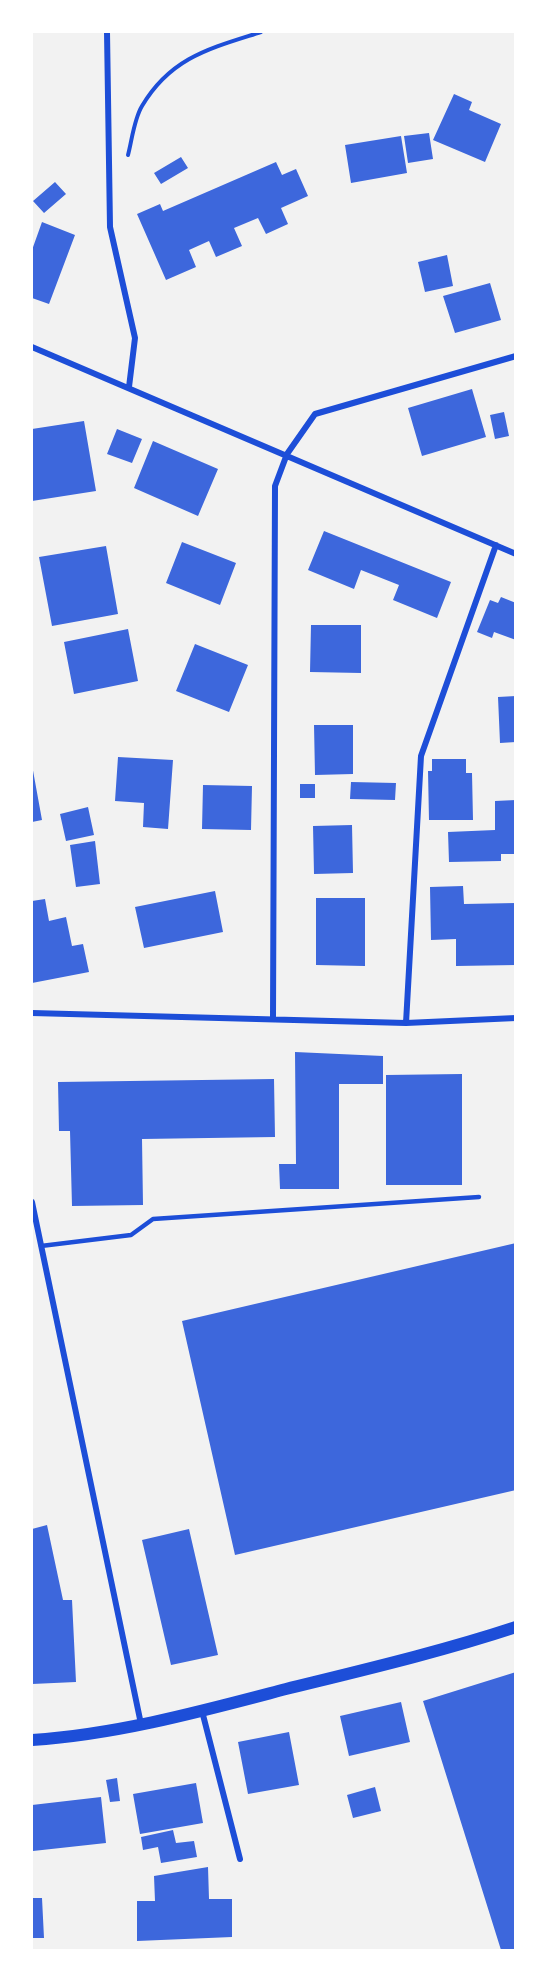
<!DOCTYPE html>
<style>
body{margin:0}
#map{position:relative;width:547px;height:1982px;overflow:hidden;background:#f2f2f2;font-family:"Sofia Sans Condensed",sans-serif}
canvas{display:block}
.frame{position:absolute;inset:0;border:33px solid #fff;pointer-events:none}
</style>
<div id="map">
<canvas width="547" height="1982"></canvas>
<div class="frame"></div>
</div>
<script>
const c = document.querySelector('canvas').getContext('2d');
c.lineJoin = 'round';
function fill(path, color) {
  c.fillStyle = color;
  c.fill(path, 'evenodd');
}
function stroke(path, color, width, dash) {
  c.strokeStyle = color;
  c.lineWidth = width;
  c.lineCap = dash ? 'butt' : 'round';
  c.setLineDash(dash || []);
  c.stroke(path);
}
fill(new Path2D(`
 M 454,94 L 472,102 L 469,110 L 501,124 L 485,162 L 433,140 Z
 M 429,133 L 433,159 L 408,163 L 404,136 Z
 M 401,136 L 407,173 L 351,183 L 345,145 Z
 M 181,157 L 188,168 L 161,184 L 154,173 Z
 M 276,162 L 282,175 L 296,169 L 308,196 L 281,208 L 288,224 L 266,234 L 258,218 L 234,228 L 242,246 L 216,257 L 209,241 L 189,250 L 196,267 L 166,280 L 137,214 L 160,204 L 163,211 Z
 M 55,182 L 66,194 L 44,213 L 33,201 Z
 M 42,222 L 75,235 L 49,304 L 32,298 L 32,250 Z
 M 447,255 L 453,286 L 425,292 L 418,262 Z
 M 490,283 L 501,320 L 455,333 L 443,296 Z
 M 472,389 L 486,437 L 422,456 L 408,408 Z
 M 504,412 L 509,436 L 495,439 L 490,415 Z
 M 84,421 L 96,491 L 32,501 L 32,429 Z
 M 117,429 L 142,439 L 132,463 L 107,454 Z
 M 153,441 L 218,469 L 198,516 L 134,488 Z
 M 324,531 L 451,582 L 437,618 L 393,600 L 399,585 L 361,570 L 354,589 L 308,570 Z
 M 182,542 L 236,563 L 220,605 L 166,583 Z
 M 106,546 L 118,614 L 52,626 L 39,557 Z
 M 501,597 L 516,603 L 516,640 L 494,632 L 492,638 L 477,632 L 490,600 L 498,603 Z
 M 311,625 L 361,625 L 361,673 L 310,672 Z
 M 128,629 L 138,681 L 74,694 L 64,642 Z
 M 195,644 L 248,665 L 229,712 L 176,691 Z
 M 516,696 L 516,742 L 500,743 L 498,697 Z
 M 314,725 L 353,725 L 353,774 L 315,775 Z
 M 118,757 L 173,760 L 168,829 L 143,827 L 144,803 L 115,801 Z
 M 432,759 L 466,759 L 466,773 L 472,773 L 473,820 L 429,820 L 428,771 L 432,771 Z
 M 32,765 L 42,820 L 32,822 Z
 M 351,782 L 396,783 L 395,800 L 350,799 Z
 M 300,784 L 315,784 L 315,798 L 300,798 Z
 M 203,785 L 252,786 L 251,830 L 202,829 Z
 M 516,800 L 516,854 L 501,854 L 501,861 L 449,862 L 448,832 L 495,830 L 495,801 Z
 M 88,807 L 94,835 L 66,841 L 60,814 Z
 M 352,825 L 353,873 L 314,874 L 313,826 Z
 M 95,841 L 100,884 L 76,887 L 70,845 Z
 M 463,886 L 464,904 L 516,903 L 516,965 L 456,966 L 456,939 L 431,940 L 430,887 Z
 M 215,891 L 223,932 L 144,948 L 135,907 Z
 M 316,898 L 365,898 L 365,966 L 316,965 Z
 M 45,899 L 49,921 L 66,917 L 72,946 L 83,944 L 89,972 L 32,983 L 32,901 Z
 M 295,1052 L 383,1056 L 383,1084 L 339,1084 L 339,1189 L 280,1189 L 279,1164 L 296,1164 Z
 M 462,1074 L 462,1185 L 386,1185 L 386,1075 Z
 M 274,1079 L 275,1137 L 142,1139 L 143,1205 L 72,1206 L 70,1131 L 59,1131 L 58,1082 Z
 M 516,1243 L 516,1490 L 235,1555 L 182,1321 Z
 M 47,1525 L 63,1600 L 72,1600 L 76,1682 L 32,1684 L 32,1529 Z
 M 189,1529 L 218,1655 L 171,1665 L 142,1540 Z
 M 516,1672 L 516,1950 L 501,1950 L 423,1701 Z
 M 401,1702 L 410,1742 L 349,1756 L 340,1716 Z
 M 289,1732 L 299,1785 L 248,1794 L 238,1742 Z
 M 117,1778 L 120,1801 L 110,1802 L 106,1780 Z
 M 196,1783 L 203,1823 L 140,1834 L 133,1794 Z
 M 375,1787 L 381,1811 L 353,1818 L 347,1795 Z
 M 101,1797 L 106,1843 L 33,1851 L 32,1805 Z
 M 173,1830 L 176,1843 L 194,1841 L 197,1857 L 161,1863 L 158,1847 L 143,1850 L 141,1837 Z
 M 208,1867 L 209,1899 L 232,1899 L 232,1937 L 137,1941 L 137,1901 L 155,1901 L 154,1876 Z
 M 32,1898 L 42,1898 L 44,1938 L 32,1938 Z`), '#3d67dc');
stroke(new Path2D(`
 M 128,155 C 132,140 134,119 142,106 C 171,57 211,48 261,32`), '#1d4ed8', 4);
stroke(new Path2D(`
 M 41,1246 L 131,1235 L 153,1219 L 479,1197`), '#1d4ed8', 4.5);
stroke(new Path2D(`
 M 107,32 L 110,227 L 135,338 L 129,387
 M 32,347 L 516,554
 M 32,1013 L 406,1023 L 516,1018
 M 273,1018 L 275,486 L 287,454 L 315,414 L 516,356
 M 406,1023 L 421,756 L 496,545
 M 32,1202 L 141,1724
 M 202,1711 L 240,1859`), '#1d4ed8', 6);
stroke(new Path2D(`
 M 32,1740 C 119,1734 202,1711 286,1689 C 363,1670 440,1652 516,1627`), '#1d4ed8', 12);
</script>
